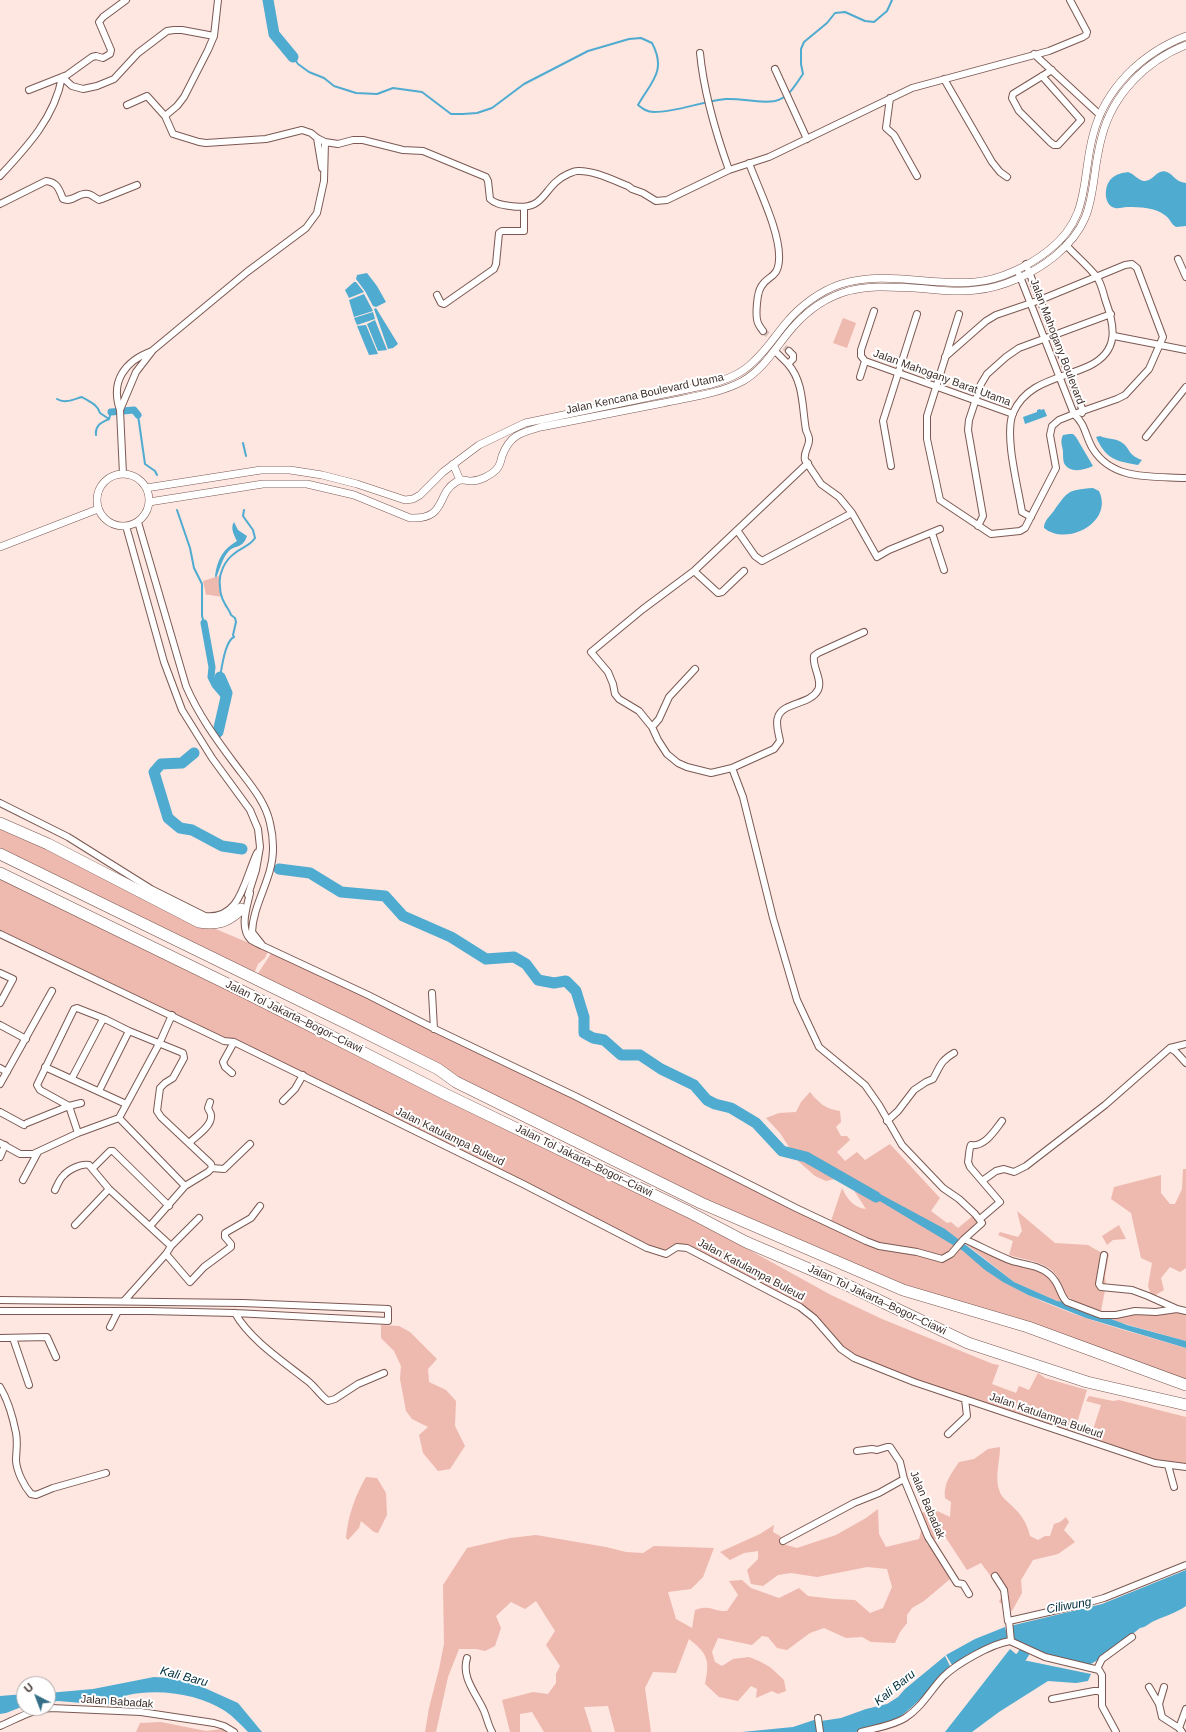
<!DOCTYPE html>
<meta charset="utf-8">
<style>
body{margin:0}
#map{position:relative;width:1186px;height:1732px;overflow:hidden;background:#fee6e1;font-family:Helvetica,sans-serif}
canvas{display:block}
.north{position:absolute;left:16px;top:1676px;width:40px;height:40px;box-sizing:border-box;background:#fff;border:1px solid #b1abaa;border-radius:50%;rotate:318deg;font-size:11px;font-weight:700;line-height:16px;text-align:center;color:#3d2e2a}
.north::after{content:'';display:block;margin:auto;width:14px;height:18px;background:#346f87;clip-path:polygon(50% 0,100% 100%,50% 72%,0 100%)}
</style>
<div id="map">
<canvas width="1186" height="1732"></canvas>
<div class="north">U</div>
</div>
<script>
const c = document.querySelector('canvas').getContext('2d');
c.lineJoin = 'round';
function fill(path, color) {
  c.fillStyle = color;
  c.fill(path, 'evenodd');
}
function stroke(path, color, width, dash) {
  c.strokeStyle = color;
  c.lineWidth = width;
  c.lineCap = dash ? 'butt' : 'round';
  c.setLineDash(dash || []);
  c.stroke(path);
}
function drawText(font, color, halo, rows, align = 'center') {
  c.font = font + ' Helvetica,sans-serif';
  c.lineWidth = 4;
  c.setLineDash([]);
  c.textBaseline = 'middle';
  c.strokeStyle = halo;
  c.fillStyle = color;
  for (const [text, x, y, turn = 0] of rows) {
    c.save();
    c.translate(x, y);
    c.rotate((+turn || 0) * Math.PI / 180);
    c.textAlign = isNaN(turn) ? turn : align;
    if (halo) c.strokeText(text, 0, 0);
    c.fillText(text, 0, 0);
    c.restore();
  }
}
fill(new Path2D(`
 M 843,318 L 856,323 L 847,348 L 833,343 Z
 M 219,576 L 219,585 L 221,596 C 215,597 211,594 206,595 L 203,581 Z
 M 0,823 L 199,922 L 268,951 L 265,958 L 258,964 L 254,974 L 0,854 Z
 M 0,873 L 248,994 L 726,1237 L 831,1295 L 882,1319 L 993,1364 L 999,1365 L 992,1384 L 1016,1393 L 1019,1386 L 1029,1390 L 1038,1373 L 1045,1378 L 1087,1390 L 1073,1436 L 915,1382 L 841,1349 L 814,1318 L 687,1248 L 660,1253 L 234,1042 L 223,1041 L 0,933 Z
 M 272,952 L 593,1105 L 830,1224 L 842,1188 C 847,1199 854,1208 866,1209 L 853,1189 L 835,1179 L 826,1181 L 815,1176 L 798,1161 L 780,1133 L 766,1118 L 779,1113 L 796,1112 L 801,1102 L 810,1092 C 819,1103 825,1109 840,1111 L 841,1122 L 836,1127 L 841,1136 L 847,1136 L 850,1140 L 837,1152 L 845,1161 L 857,1152 L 865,1160 L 890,1144 L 940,1198 L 931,1211 L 947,1223 L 951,1222 L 958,1228 L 974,1215 L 980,1222 L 965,1235 L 972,1243 L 1048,1274 L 1066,1302 L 1057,1301 L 1014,1282 L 961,1240 L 956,1246 C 973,1257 986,1272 1004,1282 C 1058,1314 1126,1330 1186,1348 L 1186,1385 L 955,1305 L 752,1226 L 257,975 Z
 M 1183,1169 L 1186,1169 L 1186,1268 L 1180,1272 L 1170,1267 L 1161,1278 L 1164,1290 L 1152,1297 L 1148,1286 L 1152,1263 L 1141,1258 L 1131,1213 L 1111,1199 L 1114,1187 L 1161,1175 L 1161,1193 L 1170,1204 L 1175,1204 L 1182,1189 Z
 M 1017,1211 L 1055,1243 L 1088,1245 L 1100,1252 L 1109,1254 L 1105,1276 L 1106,1285 L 1101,1311 L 1076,1302 L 1065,1295 C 1056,1261 1039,1264 1009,1255 L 1013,1241 L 998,1235 L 1000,1232 L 1018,1237 L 1022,1231 Z
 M 1119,1225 L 1126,1239 L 1113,1240 L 1107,1245 L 1102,1236 Z
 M 1186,1311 L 1186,1341 L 1118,1322 L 1110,1318 L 1117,1312 Z
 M 381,1325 L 399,1326 L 410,1332 L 437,1359 L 428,1369 L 429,1382 L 446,1390 L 456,1401 L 455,1426 L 465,1446 L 450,1469 L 438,1471 L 423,1453 L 419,1435 L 428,1427 L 412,1419 L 406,1411 L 400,1379 L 401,1366 L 394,1351 L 381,1338 Z
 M 1089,1396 L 1113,1401 L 1119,1400 L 1186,1417 L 1186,1469 L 1089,1442 L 1101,1405 L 1086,1401 Z
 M 1000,1447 C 1000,1463 993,1481 1002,1496 C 1004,1499 1008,1502 1011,1505 C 1021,1514 1027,1523 1030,1536 L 1038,1540 L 1045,1536 L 1050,1536 L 1054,1524 L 1060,1522 L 1066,1517 L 1069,1522 L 1064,1530 L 1075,1542 L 1058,1554 L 1033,1560 L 1021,1580 L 1022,1593 L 1012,1611 L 999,1602 L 1003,1593 L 981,1563 L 967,1570 L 944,1535 L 926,1543 L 944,1562 L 950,1579 L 924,1601 L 912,1608 L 907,1615 L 907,1623 L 900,1632 L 895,1643 L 871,1642 L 862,1637 L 846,1638 L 824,1628 L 810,1633 L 787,1650 L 777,1648 L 768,1637 L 762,1636 L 752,1645 L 718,1638 L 712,1652 L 715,1662 L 722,1666 L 733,1659 L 749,1657 L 759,1661 L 770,1667 L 784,1680 L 786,1691 L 778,1694 L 772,1691 L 756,1698 L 757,1689 L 751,1686 L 738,1701 L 719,1697 L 705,1684 C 710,1660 708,1654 689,1639 L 676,1673 L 653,1672 L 645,1688 L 651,1732 L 615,1732 L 608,1706 L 584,1707 L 592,1732 L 544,1732 L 532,1712 L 520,1714 L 520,1732 L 510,1732 L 502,1700 L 533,1692 L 548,1694 L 556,1683 L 556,1674 L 560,1666 L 546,1645 L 555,1631 L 536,1601 L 525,1609 L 511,1602 L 496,1616 L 501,1628 L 495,1646 L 485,1651 L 476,1649 L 459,1649 L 448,1677 L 436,1732 L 425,1732 L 429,1708 L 439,1669 L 444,1644 L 443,1585 L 467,1548 L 510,1538 L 536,1535 L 606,1547 L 626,1552 L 643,1553 L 654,1546 L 714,1548 L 703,1577 L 691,1589 L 668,1592 L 676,1619 L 692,1628 L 695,1610 C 711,1604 713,1612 727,1611 L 738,1595 L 729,1581 L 742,1580 L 751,1588 L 779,1598 L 799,1588 L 808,1596 L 834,1599 L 855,1600 L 870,1613 L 883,1608 L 892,1587 L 887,1569 L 867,1567 L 817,1577 L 791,1573 L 778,1575 L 763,1586 L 751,1584 L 747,1570 L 758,1559 L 758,1551 L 744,1553 L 730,1560 L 720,1552 L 760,1534 L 774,1525 L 773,1532 L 780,1536 L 786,1545 L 797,1548 L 836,1535 L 866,1518 L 878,1509 L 879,1534 L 886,1547 L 919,1539 L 921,1531 L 922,1513 L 931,1508 L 950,1517 L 951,1502 L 945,1498 C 943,1484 951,1474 959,1462 L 974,1459 L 988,1449 Z
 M 366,1477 L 377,1478 L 386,1493 L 387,1515 L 378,1533 L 374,1532 L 361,1521 L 359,1528 L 348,1540 L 346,1538 C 348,1516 355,1496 366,1477 Z
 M 161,1722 L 206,1731 L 222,1729 L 226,1732 L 136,1732 L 140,1723 Z`), '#eeb9ae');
fill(new Path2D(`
 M 1128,172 C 1134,174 1138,180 1144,181 C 1153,182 1157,168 1167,172 C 1174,175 1175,182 1186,183 L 1186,226 L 1176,227 C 1171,224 1170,219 1166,216 C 1155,207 1140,207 1127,207 C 1123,207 1118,209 1115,208 C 1103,205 1104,186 1111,179 C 1116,174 1122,173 1128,172 Z
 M 367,273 L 377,286 L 386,302 L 376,307 L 373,306 L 365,291 L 356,279 L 357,275 Z
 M 354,282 L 356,282 L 364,292 L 349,298 L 345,290 Z
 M 364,294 L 373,311 L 354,317 L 349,300 Z
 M 376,308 L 398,344 L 393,348 L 388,349 L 374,309 Z
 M 373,312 L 375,319 L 357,325 L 354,318 Z
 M 375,320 L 387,350 L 378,351 L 367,324 Z
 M 366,325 L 378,354 L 369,355 L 357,326 Z
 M 1040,409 L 1041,410 L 1044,409 L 1047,416 L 1025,424 L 1023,417 L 1037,412 L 1037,410 Z
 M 1069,434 L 1073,434 L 1076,437 L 1093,466 C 1085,470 1069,474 1064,463 C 1063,460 1063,455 1063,451 C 1062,445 1060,441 1063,435 Z
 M 1100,436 C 1106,439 1115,438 1121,442 C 1131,448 1126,454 1142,460 L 1138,465 C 1115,461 1106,459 1096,437 Z
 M 1093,488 L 1099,491 C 1114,522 1067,547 1044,528 C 1044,521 1049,517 1053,512 C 1068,491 1067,490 1093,488 Z
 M 234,522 L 238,530 L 247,536 C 242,550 235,544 228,552 C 222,559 220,569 216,578 L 215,576 C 217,560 223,549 237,541 C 234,535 230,528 234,522 Z
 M 867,1187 L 945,1229 L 1014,1282 L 1057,1301 L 1066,1302 L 1127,1325 L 1186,1341 L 1186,1348 L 1086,1318 L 1028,1295 L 1003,1282 L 985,1270 L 963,1251 L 863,1191 Z
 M 1186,1570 L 1186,1606 C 1176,1613 1165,1616 1154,1621 C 1148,1624 1146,1627 1140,1628 L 1105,1656 L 1089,1665 L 1029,1649 L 1013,1642 L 1010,1626 L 1102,1604 Z
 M 1005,1627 L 1008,1640 L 952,1665 L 946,1655 L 975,1639 Z
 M 1010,1649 L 1023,1660 L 1091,1674 L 1088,1681 L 1076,1683 L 1048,1681 L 999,1712 L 972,1732 L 945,1732 Z
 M 945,1656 L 950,1666 C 931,1685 899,1732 869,1726 L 868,1729 L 855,1732 L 823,1732 L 821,1721 L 841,1718 L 866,1709 L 887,1704 L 898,1697 L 905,1689 Z
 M 154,1677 L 171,1678 L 198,1685 L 238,1703 L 262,1732 L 248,1732 C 241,1725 234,1717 225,1711 C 200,1694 158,1688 128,1695 C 120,1697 115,1704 106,1705 L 58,1701 L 48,1702 L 48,1693 L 93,1689 Z
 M 24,1694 L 24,1706 L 6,1713 L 0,1714 L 0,1696 Z
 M 817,1719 L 819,1732 L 742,1732 L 793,1727 Z`), '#4fabd0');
stroke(new Path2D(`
 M 293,57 L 298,64 L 309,72 L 324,78 L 334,86 L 356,93 L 377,94 L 393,88 L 422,92 L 451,114 L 463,114 L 477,113 L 492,108 L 524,84 L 588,51 L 629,39 L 641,38 L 652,43 C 667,71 651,82 638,105 C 643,109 647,112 654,112 C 678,112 702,101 726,99 C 742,98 759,104 775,101 C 789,98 795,85 803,74 L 801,64 L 801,49 L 804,42 L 827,23 L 835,13 L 845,12 L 865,21 L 874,22 L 887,11 L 892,0
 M 57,399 C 65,404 74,399 82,397 C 90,402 98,405 100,413 L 109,419 L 111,412
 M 138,415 L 145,464 L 155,471 L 157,475
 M 96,435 C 95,425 101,423 109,419
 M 243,443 L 246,456
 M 177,510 L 190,548 L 194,568 L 202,584 L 202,616 L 204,623
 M 220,677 C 222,667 225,641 234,637 L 233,635 L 236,622 L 235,618 L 231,615 C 230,611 227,608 225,604 C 222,599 220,592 220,586 C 218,574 225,560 235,553 C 242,547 250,546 255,538 L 253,530 L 243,516 L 244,510`), '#4fabd0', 2);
stroke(new Path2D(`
 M 111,412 L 134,410 L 138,415
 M 204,623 L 212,667 L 211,677 L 215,685 L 226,698`), '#4fabd0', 7);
stroke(new Path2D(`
 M 268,0 L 274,34 L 293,57
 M 218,732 L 227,693 L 220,677
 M 194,753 L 182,763 L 161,764 L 154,772 L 168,818 L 180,828 L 192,830 L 222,846 L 242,849
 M 279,869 L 310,873 L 341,892 L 385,896 L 403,916 L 451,937 L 486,959 L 514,957 L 526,964 L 538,980 L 554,983 L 566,981 L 576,991 L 584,1017 L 584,1033 L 593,1038 L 604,1040 L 621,1055 L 640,1055 L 661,1069 L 694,1085 L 707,1100 L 715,1104 L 731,1108 L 756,1123 L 782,1151 L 806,1157 L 876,1197
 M 1011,1668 L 1022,1656 L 1032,1639`), '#4fabd0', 11);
stroke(new Path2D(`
 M 763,331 L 789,351`), '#d7c1bc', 6, [6, 3]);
const minor = new Path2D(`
 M 218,0 L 214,36 L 208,50 L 184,97 L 177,106 L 165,116 L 173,134 L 199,142 L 206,143 L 266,139 L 302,130 L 311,133 L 317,138 L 325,142 L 338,144 L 353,140 L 363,140 L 403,150 L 423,151 L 486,177 L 488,181 L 490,199 C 495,204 502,205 510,206 C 548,212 541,186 568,174 C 571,173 574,171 577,171 C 593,170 613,180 628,186 L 632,189 L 643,193 L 656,201 L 667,200 L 729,170 L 769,157 L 912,88 L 1049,51 L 1083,37 L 1086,35 L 1087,32 L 1070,0
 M 700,53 C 704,94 715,131 729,170
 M 1034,54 L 1100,115
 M 775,69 L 807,139
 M 1042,76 L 1081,120 L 1058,145 L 1054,145 L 1050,142 L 1019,111 L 1012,98 L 1013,94 L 1052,70
 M 62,77 L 72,86 L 83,89 L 97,86 L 114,79 L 138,53 L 167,31 L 174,30 L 182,30 L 214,36
 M 944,79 L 992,162 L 1000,172 L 1007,177
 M 29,90 L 67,75 L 92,57 L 96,56 L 103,58 L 110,54 L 111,50 L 99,22 L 103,17 L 126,0
 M 890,98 L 886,128 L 894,135 L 917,176
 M 127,105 L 147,96 L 165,116
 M 317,138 L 322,168
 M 749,163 C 758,188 781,233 779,260 C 778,279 767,275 761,287 C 757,293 755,316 758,323 C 759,326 761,328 763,331
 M 0,176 C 27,147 55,117 62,77
 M 0,204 L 46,181 C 57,182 59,189 63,199 C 73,203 78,192 88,194 C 91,194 95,198 99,200 L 102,199 L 137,185
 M 1178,259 L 1186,277
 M 1026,264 L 1083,411 L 1082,413
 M 1019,274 L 1074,414 C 1086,425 1085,436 1093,449 C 1113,481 1152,476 1186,478
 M 437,295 L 441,303 L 444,304 L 494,269 L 496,264 L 499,233 L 502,231 L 524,231 L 524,207
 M 1114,336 L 1186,350
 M 775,351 L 788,364
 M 789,351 L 793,355 L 793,359 L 788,364 C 804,382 802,408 806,430 C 807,433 809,436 809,439 C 810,446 803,452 805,460 L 821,484 L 839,497 L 852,513
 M 945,357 L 986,321 L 996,315 L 1040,300 L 1125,265 L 1132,264 L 1137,268 L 1163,337 L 1149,369 L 1125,395 L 1117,399 L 1074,414 L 1059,420 L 1052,426 L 1050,435 L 1056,468 L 1025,528 L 1020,531 L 991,534 L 940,500 L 927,439 L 927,416 L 959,314
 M 865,361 L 1013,414
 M 865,361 L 861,356 L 861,350 L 874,311
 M 860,377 L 865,361
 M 120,410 L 136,372 L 153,350 L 247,272 L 306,228 L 317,213 L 324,181 L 325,142
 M 1146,437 L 1186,387
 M 808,463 L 694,571 L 643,609 L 591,652 L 608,672 L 613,684 L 615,694 L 619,699 L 639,711 L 652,727 L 658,740 L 667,754 L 678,763 L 687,767 L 711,773 L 732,768 L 774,749 L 780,741 C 779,734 775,724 778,717 C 783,702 810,705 818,690 C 823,680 812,667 814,656 L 818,653 L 864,632
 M 891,466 L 883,421 L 917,314
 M 123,474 L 120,410 C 110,381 125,361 152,351
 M 1031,517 L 1022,512 C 1018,487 1004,435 1013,413 C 1027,381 1061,379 1089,366 C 1120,351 1115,326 1105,299 C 1103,292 1101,282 1096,276 C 1087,265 1076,256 1066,245
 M 138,522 L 186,686 C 198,714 216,739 234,763 C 248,782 265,800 270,823 C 272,831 273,840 273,847 C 274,877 253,903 252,932 L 263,946 C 259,944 254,942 251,940 C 239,928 247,907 250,893
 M 126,526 L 164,662 L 182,710 L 212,758 L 250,810 L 258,829 L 260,847 L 256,870 L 248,895
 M 978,526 L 983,516 L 968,430 L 969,420 L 981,384 L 987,374 L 1006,357 L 1019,348 L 1111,314
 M 737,530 L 755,556 L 762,561 L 852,513 L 877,557 L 889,550 L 940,529
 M 932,533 L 944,570
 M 694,571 L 718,593 L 722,592 L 744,571
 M 652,727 L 659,719 L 669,697 L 695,669
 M 0,803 L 68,837 L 151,889 L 205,916 C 241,920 244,880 257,853
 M 0,934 L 224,1041 L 234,1042 L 523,1184 L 647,1248 L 666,1254 L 677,1247 L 687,1248 L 800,1307 L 814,1318 L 841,1349 L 854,1358 L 914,1382 L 1155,1463 L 1186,1467
 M 263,946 L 368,995 L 437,1030 L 575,1096 L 796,1208 L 866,1241 L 879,1246 L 917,1252 L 942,1259 L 951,1254 L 963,1240 L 982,1223 L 975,1214 L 959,1199 L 943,1188 L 902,1145 L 879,1105 L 865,1085 L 819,1047 L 797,1000 L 773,918 L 743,797 L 732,768
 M 0,973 L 13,979 L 0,1003
 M 432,993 L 434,1029
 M 0,1025 L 26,1039
 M 1170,1048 L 1176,1052 L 1186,1063
 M 45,1067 L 126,1104
 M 0,1068 L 7,1072
 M 232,1073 L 225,1067 L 223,1062 L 234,1042
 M 72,1078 L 102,1021 L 105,1019 L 129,1031 L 183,1053 L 184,1058 L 173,1078 L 165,1083 L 160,1088 L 157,1111 L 161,1117 L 211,1164 L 212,1168 L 208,1172 L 185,1186
 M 0,1084 L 52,991
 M 99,1091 L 129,1031
 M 283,1101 L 295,1089 L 303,1075
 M 0,1112 L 24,1125
 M 119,1118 L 185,1186 L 150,1226
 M 887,1121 L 898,1111 L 914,1090 L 926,1082 L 933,1079 C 940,1067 940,1061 954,1053
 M 27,1123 L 69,1106 L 81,1103
 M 78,1133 L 69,1106 L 40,1090 L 37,1085 L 74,1009 L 77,1008 L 105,1019
 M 0,1143 L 20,1154 L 33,1154 L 78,1133 L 119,1118 L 160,1042 L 172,1015
 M 189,1143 C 195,1137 211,1127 211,1117 C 212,1114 209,1111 208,1108 L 210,1102
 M 0,1157 L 5,1145
 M 93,1168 L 110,1151 L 113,1151 L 169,1206
 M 212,1168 L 224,1169 L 250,1144
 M 23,1180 L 38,1152
 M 982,1181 L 996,1171 L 1004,1169 L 1014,1172 L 1026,1166 L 1105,1105 L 1170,1048 L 1186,1044
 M 55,1190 C 57,1186 59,1180 63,1176 C 68,1170 81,1163 89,1165 L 109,1189 L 171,1246 L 166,1254 L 124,1301
 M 980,1219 L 1000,1202 L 970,1167 L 968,1162 C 969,1157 969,1148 971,1145 C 985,1147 995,1130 1002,1121
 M 75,1225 L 109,1189
 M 964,1239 C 980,1246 996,1255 1012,1261 C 1025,1265 1038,1265 1049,1274 C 1061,1284 1059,1295 1067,1302 L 1101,1315 L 1116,1315 L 1135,1311 L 1156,1312 L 1177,1309 L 1186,1311
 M 171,1246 L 199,1218
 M 166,1254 L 190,1282 L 204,1267 L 231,1247 L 231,1244 L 225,1237 L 225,1233 L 251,1218 L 260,1206
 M 1104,1255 L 1099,1284 L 1101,1287 L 1132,1290 L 1148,1296 L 1177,1309
 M 0,1300 L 243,1303 L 388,1309 L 388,1321 L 235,1313 L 148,1311 L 0,1311
 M 235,1313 C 250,1340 284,1362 309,1382 C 316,1388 321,1396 328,1401 L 335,1399 L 358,1384 L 384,1373
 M 110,1327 L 118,1311
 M 0,1338 L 47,1337 L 56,1357
 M 13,1338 L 29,1385
 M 0,1387 C 8,1400 13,1418 16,1433 C 18,1443 16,1452 16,1461 C 17,1472 24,1486 31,1494 L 36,1495 L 53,1488 L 106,1473
 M 948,1434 L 967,1416 L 965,1399
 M 857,1451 L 872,1449 L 877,1450 L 887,1447 L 890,1447 L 900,1462 L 904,1479 L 928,1537 L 957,1583 L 963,1584 L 969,1594
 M 1168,1465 L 1174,1487
 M 783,1541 L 854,1503 L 879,1493 L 904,1479
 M 995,1576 L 1004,1590 L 1008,1621
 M 1011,1641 L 1009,1621 L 1079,1605 L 1104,1598 L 1186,1565
 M 467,1658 C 461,1678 476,1693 484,1711 C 487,1718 488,1725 492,1732
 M 1097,1669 L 1102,1659 L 1132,1637
 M 1149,1687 L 1159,1704 L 1162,1717 L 1179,1728 L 1182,1732
 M 1052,1699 L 1094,1691 L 1099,1691 L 1101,1693
 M 1159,1704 L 1164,1687
 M 818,1718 L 820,1732
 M 0,1726 C 17,1719 32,1709 51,1708 L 141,1712 L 214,1723 L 224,1726 L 234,1732
 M 1179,1728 L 1186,1709
 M 861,1732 C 875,1728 892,1726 905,1718 C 921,1708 930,1691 943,1677 C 956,1664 991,1644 1010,1641 L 1045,1657 L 1099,1670 L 1102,1675 L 1102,1706 L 1116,1732`);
const tertiary = new Path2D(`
 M 453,464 L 460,480
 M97 500a26 26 0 1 1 52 0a26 26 0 1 1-52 0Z
 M 146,488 L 261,470 L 290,470 L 322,475 L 357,484 L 405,500 L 413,499 L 420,495 L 443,472 L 479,445 L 525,423 L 712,384 C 727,379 741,374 752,363 C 766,351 775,336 786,323 C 800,306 820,291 841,284 C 885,270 930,286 975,282 C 1000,280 1029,266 1049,250 C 1091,217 1081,180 1093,135 C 1105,88 1142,53 1186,36
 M 149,502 L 263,484 L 307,484 L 354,495 L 410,518 C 447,520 436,494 456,482 C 462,478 465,481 471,481 C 479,481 490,476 496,470 C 499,467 501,461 502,456 C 510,435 520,433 541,427 C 582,419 623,411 663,403 C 690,397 719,394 743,381 C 765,368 777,345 793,327 C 808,310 827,297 848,291 C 871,285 891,287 914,288 C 934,289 956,293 976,290 C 1003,288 1034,273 1055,256 C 1101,218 1088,186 1102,136 C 1113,94 1146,61 1186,45
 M 0,547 L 98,509`);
const motorway = new Path2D(`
 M 0,823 L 48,844 L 199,922 C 217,925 227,922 241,909
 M 0,854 L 348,1024 L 438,1069 L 456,1082 L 701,1203 L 903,1290 L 1028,1327 L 1186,1385
 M 0,873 L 248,994 L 445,1094 L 689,1212 L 746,1242 L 849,1286 L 968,1343 L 1087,1382 L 1186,1405`);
stroke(minor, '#7b5952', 8);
stroke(tertiary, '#7b5952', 8);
stroke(motorway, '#7b5952', 12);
stroke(minor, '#fff', 6);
stroke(tertiary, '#fff', 7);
stroke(motorway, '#fff', 11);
drawText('11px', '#3d2e2a', '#fff', [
 ["Jalan Mahogany Boulevard",1057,342,69],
 ["Jalan Mahogany Barat Utama",942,378,20],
 ["Jalan Kencana Boulevard Utama",645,394,-12],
 ["Jalan Tol Jakarta–Bogor–Ciawi",294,1017,26],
 ["Jalan Katulampa Buleud",450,1137,26],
 ["Jalan Tol Jakarta–Bogor–Ciawi",584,1161,26],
 ["Jalan Katulampa Buleud",751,1270,28],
 ["Jalan Tol Jakarta–Bogor–Ciawi",877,1300,25],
 ["Jalan Katulampa Buleud",1046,1416,19],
 ["Jalan Babadak",927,1505,67],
 ["Jalan Babadak",117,1702,4]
]);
drawText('italic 12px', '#032f3e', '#fff', [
 ["Ciliwung",1069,1606,-10],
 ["Kali Baru",184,1677,15],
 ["Kali Baru",895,1688,-39]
]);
</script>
